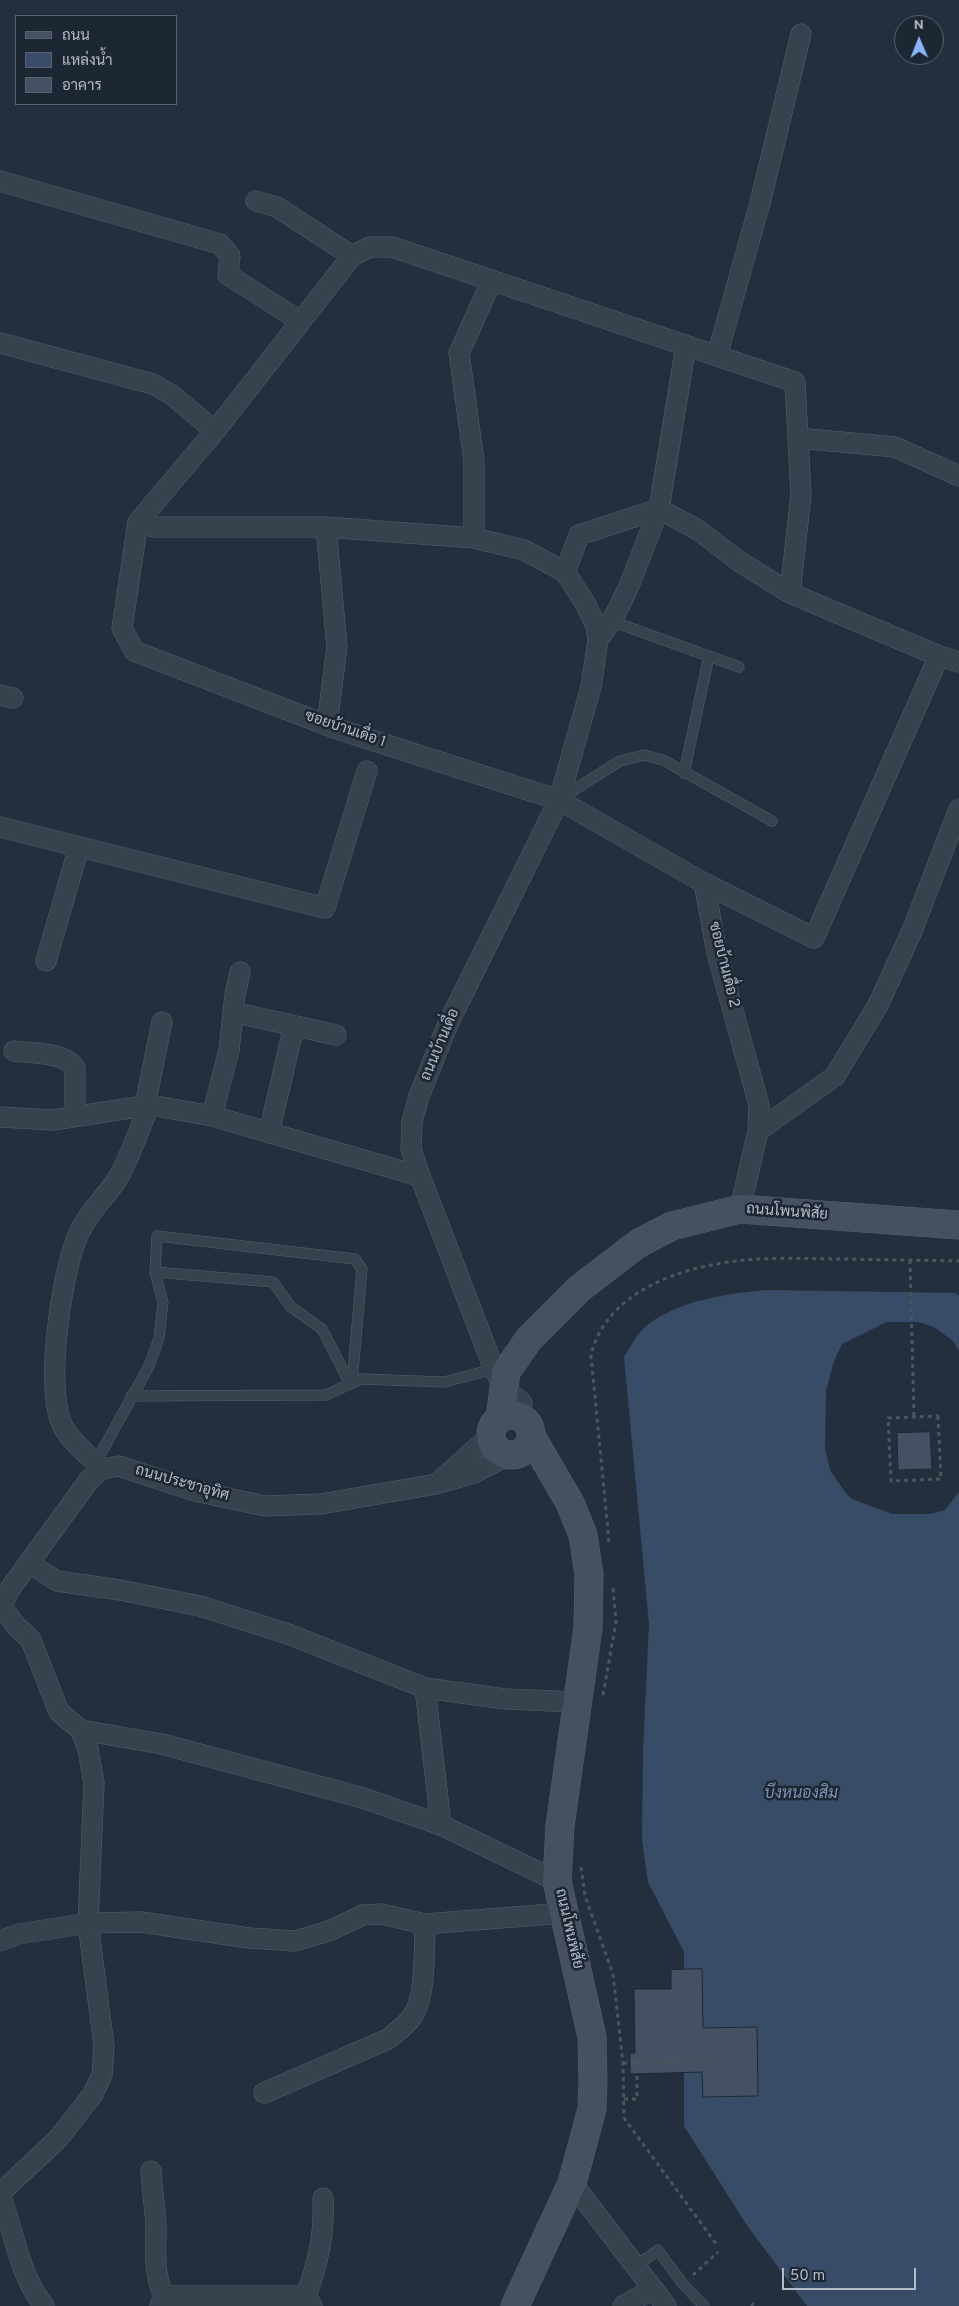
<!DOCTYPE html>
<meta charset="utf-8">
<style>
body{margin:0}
#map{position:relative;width:959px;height:2306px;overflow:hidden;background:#242f3e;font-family:Overpass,Sarabun,sans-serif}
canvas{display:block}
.legend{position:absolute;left:15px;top:15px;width:162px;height:90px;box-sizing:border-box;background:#1d2633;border:1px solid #59626f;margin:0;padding:6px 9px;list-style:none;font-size:15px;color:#b4bcc9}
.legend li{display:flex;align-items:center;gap:10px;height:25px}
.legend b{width:25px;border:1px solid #59626f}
.north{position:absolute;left:894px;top:15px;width:50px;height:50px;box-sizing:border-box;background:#1d2633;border:1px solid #59626f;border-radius:50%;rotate:359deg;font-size:14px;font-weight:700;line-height:20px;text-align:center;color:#b4bcc9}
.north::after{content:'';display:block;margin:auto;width:18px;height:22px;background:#8ab4f8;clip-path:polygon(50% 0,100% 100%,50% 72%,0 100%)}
.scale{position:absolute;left:782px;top:2268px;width:134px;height:22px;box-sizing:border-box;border:2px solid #b4bcc9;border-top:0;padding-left:6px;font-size:15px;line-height:18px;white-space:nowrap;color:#b4bcc9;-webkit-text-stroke:4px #1d2633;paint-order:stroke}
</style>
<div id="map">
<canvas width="959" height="2306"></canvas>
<ul class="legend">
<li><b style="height:6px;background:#465061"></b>ถนน</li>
<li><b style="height:14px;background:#394c67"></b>แหล่งน้ำ</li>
<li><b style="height:14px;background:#455162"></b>อาคาร</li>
</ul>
<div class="north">N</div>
<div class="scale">50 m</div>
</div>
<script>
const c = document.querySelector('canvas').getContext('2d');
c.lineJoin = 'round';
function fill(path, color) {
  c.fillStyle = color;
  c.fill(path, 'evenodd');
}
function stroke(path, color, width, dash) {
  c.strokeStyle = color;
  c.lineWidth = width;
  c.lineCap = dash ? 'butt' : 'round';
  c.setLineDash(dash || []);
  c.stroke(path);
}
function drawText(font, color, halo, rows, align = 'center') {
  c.font = font + ' Overpass,Sarabun,sans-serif';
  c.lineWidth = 5;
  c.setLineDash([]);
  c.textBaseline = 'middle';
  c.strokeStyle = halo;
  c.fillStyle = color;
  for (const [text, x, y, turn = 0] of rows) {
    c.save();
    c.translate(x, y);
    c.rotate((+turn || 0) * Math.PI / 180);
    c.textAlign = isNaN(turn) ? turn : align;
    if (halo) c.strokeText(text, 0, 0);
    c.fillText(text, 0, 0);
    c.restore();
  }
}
fill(new Path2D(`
 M 768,1290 L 955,1293 L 959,1296 L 959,1351 L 953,1341 L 934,1327 L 919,1322 L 887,1322 L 842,1344 L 834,1361 L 826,1391 L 825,1449 L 830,1470 L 845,1492 L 852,1499 L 892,1514 L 931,1514 L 945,1510 L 959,1492 L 959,2306 L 807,2306 L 746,2224 L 684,2126 L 684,1952 L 648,1882 L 642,1839 L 643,1752 L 649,1624 L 624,1357 C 631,1345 638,1332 650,1323 C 682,1300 729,1293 768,1290 Z`), '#394c67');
const building = new Path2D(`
 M 930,1432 L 932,1469 L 898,1470 L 897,1433 Z
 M 702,1969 L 703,2028 L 757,2027 L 758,2096 L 703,2097 L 702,2072 L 630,2074 L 630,2053 L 635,2053 L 634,1989 L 671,1989 L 671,1970 Z`);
fill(building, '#455162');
stroke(building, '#1f2835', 1);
const lane = new Path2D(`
 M 611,621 L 739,667
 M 684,773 L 709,656
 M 561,798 L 620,761 L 644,755 L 663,760 L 772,821
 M 155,1272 L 273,1282 L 291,1307 L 322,1329 L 350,1384
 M 131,1396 L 326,1395 L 361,1379 L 444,1382 L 494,1369
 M 96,1462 L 149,1366 L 159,1338 L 163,1303 L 155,1272 L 157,1236 L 355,1259 L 362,1269 L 352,1383
 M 636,2266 L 658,2250 L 683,2284 L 704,2306`);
const street = new Path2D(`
 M 0,181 L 220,244 L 230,256 L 228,275 L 300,321
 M 256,201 L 277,207 L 352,256
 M 0,343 L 153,384 L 172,395 L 215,431 L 138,522 L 122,628 L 134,651 L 334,728 L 559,800 L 704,883 L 717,953 L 759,1105 L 758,1131 L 740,1209
 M 717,356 L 760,203 L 801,34
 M 215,431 L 352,256 L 370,247 L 392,247 L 795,382 L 801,495 L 790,593
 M 798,438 L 895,447 L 959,476
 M 138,522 L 154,527 L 326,527 L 474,538 L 524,550 L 565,572 L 585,603 L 596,626 L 598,640 L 591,687 L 559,800 L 448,1024 L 419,1096 L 412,1122 L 411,1149 L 417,1168 L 494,1369 L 503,1386 L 522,1403
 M 326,527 L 337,647 L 327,725
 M 474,538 L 474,461 L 459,353 L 492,280
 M 565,572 L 579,535 L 659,509 L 698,530 L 740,562 L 790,593 L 939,656 L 959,662
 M 598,640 L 615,615 L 629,586 L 659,509 L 686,345
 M 0,695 L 13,698
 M 0,827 L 325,908 L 367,771
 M 704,883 L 814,938 L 939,656
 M 46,961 L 79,847
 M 246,1015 L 336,1035
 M 14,1051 C 31,1053 65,1052 75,1068 L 75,1116
 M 145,1105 L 162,1022
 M 212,1116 L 229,1050 L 235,995 L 240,972
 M 0,1117 L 53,1120 L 150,1105 L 212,1116 L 419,1176
 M 758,1131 L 835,1076 L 878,1005 L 912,931 L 959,809
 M 269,1133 L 294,1026
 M 102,1469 C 91,1457 74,1445 65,1430 C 43,1395 61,1279 76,1240 C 85,1215 104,1200 118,1178 C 131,1155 139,1128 150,1105
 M 442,1479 L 492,1434
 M 29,1563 L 57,1581 L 120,1590 L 200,1606 L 288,1634 L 425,1688 L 505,1699 L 577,1702
 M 0,1611 L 10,1589 L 89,1480 L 102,1469 L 119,1466 L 195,1491 L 265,1506 L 321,1504 L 436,1484 L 474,1473 L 510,1454
 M 425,1688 L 441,1825
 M 81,1730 L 162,1744 L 363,1798 L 441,1825 L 557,1881
 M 0,1941 L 19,1934 L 88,1923 L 141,1922 L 249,1938 L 295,1941 L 329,1931 L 363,1915 L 381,1914 L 425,1924 L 564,1913
 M 264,2093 L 388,2039 C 398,2031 407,2025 414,2014 C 426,1994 424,1949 425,1924
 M 151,2171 C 152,2189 155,2208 156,2226 C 156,2251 153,2273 164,2296
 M 572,2183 L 666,2306
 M 0,2193 L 58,2139 L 93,2094 L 102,2075 L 104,2046 L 88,1923 L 94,1783 L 88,1749 L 81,1730 L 59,1712 L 31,1640 L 16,1626 L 2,1607
 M 0,2195 C 15,2233 18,2273 44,2306
 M 306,2296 C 318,2263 325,2233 323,2198
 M 160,2306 L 164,2296 L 306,2296 L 312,2306
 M 623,2306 L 653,2289`);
const secondary = new Path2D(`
 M491 1435a20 20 0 1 1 40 0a20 20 0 1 1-40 0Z
 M 500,1419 L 506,1372 L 529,1339 L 580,1288 L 639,1243 L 672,1226 L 740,1209 L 959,1225
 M 515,2306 L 572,2183 L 592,2109 L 593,2082 L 592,2037 L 557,1881 L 560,1826 L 588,1628 L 589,1574 L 583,1535 L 570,1503 L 531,1436`);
stroke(lane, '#565f6c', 11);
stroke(street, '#565f6c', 21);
stroke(secondary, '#565f6c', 29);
stroke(new Path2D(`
 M 910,1260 L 914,1417
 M 938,1416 L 941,1479 L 891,1481 L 888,1418 Z
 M 609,1542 L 591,1355 C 607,1289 687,1265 746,1260 C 779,1257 812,1259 845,1259 C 883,1260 921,1260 959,1261
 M 603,1695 L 616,1622 L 613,1588
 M 581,1867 L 585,1896 L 613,1974 L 623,2063 L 624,2118 L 717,2245
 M 623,2063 L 716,2062
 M 624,2099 L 637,2099 L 637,2063
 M 693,2275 L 718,2252
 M 751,2306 L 755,2302`), '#44595c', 3, [4, 4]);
stroke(lane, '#38414e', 10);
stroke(street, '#38414e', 20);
stroke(secondary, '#465061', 28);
drawText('15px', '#b4bcc9', '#1d2633', [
 ["ซอยบ้านเดื่อ 1",345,730,19],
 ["ซอยบ้านเดื่อ 2",723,965,76],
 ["ถนนบ้านเดื่อ",441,1045,-67],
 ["ถนนโพนพิสัย",787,1213,4],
 ["ถนนประชาอุทิศ",182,1484,16],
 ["ถนนโพนพิสัย",568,1929,77]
]);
drawText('italic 16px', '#7c92b1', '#1d2633', [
 ["บึงหนองสิม",801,1795]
]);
</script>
